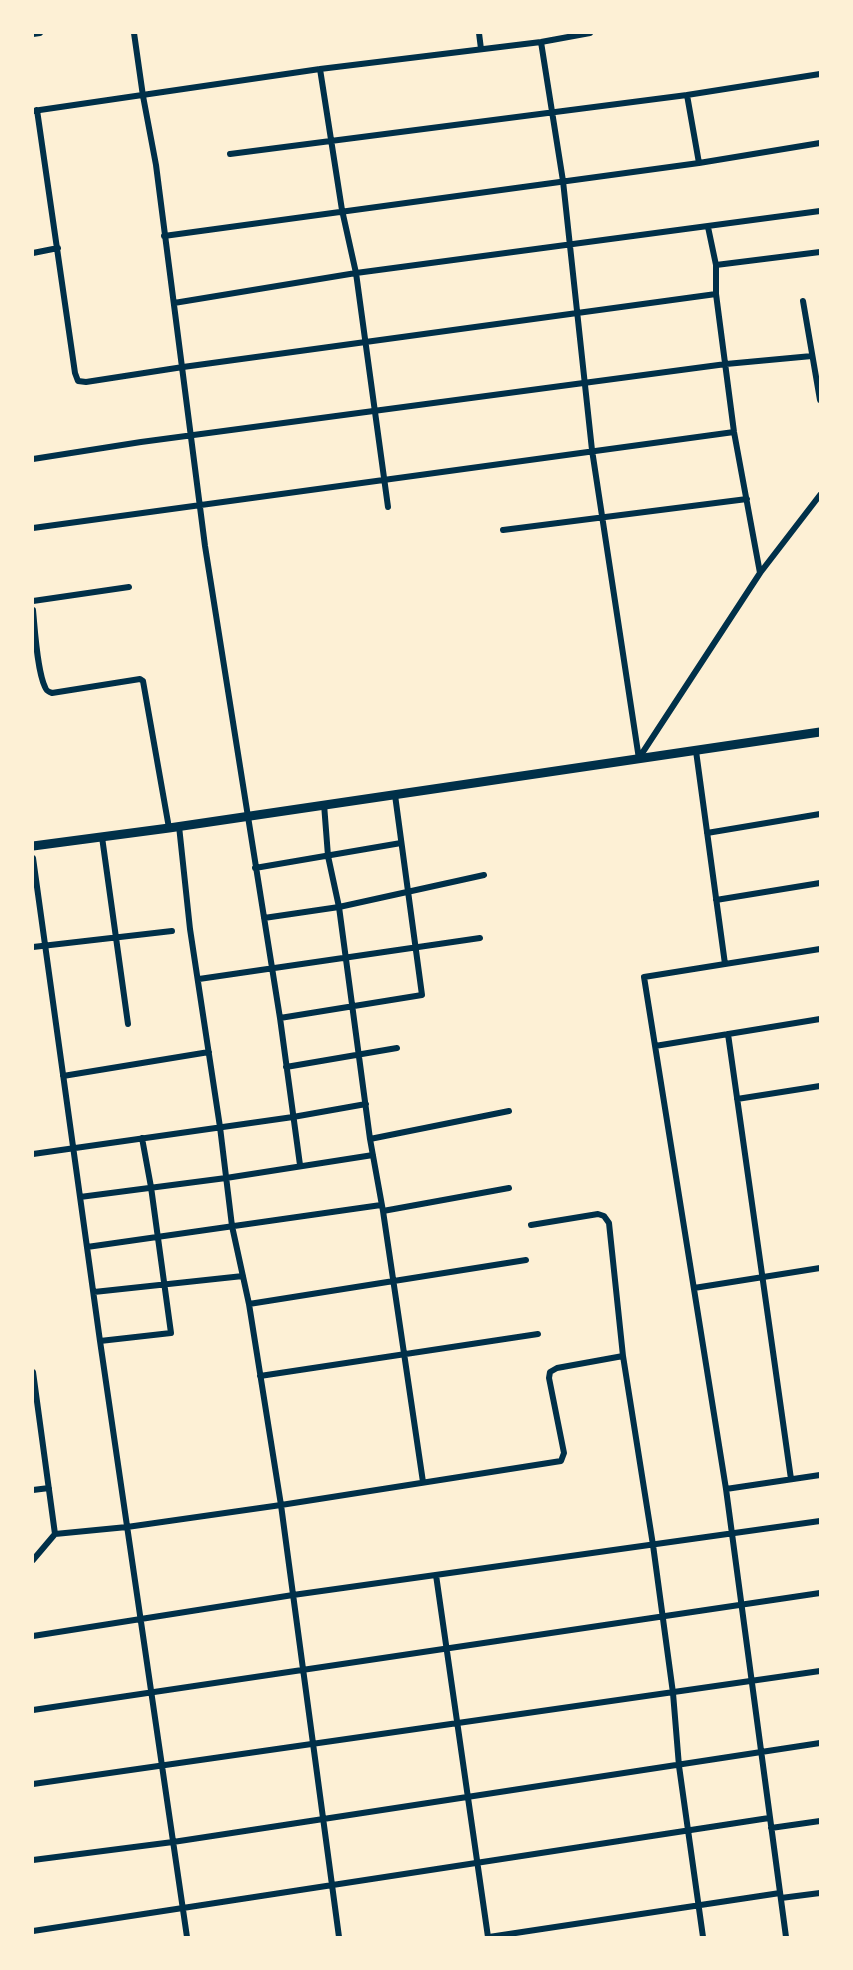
<!DOCTYPE html>
<style>
body{margin:0}
#map{position:relative;width:853px;height:1970px;overflow:hidden;background:#fdf0d5;font-family:"Titillium Web",sans-serif}
canvas{display:block}
.frame{position:absolute;inset:0;border:34px solid #fdf0d5;pointer-events:none}
</style>
<div id="map">
<canvas width="853" height="1970"></canvas>
<div class="frame"></div>
</div>
<script>
const c = document.querySelector('canvas').getContext('2d');
c.lineJoin = 'round';
function stroke(path, color, width, dash) {
  c.strokeStyle = color;
  c.lineWidth = width;
  c.lineCap = dash ? 'butt' : 'round';
  c.setLineDash(dash || []);
  c.stroke(path);
}
stroke(new Path2D(`
 M 134,33 L 143,96 L 156,165 L 205,546 L 280,1018 L 300,1165
 M 479,33 L 481,49
 M 33,34 L 40,33
 M 541,42 L 563,181 L 592,450 L 639,759
 M 320,69 L 342,210 L 356,273 L 388,507
 M 687,95 L 699,163
 M 37,110 L 75,373 L 78,381 L 86,382 L 183,367 L 716,294 L 716,265 L 820,252
 M 33,111 L 320,69 L 541,42 L 590,33
 M 230,154 L 687,95 L 820,74
 M 708,227 L 716,265
 M 164,236 L 699,163 L 820,143
 M 33,253 L 58,248
 M 716,294 L 734,432 L 760,573
 M 803,301 L 820,400
 M 174,303 L 356,273 L 820,211
 M 33,459 L 141,442 L 726,364 L 812,356
 M 33,528 L 734,432
 M 503,530 L 747,499
 M 33,601 L 129,587
 M 33,610 C 35,630 37,670 45,687 C 47,692 48,691 52,693 L 140,679 L 143,681 L 169,828
 M 696,751 L 725,964 L 644,977 L 726,1489 L 786,1937
 M 639,758 L 760,573 L 820,495
 M 324,804 L 328,856 L 339,907 L 370,1139 L 383,1211 L 423,1482
 M 179,826 L 190,929 L 220,1127 L 232,1226 L 249,1304 L 281,1505 L 339,1937
 M 707,833 L 820,814
 M 102,837 L 128,1024
 M 33,858 L 100,1341 L 187,1937
 M 255,868 L 401,843
 M 716,900 L 820,883
 M 264,918 L 339,907 L 484,875
 M 33,947 L 172,931
 M 725,964 L 820,949
 M 199,979 L 480,938
 M 280,1018 L 422,995 L 395,795
 M 728,1034 L 791,1479
 M 655,1046 L 820,1019
 M 286,1067 L 397,1048
 M 63,1076 L 209,1052
 M 737,1099 L 820,1086
 M 370,1139 L 509,1111
 M 33,1154 L 293,1117 L 366,1104
 M 80,1197 L 226,1178 L 373,1155
 M 383,1211 L 509,1188
 M 531,1225 L 598,1214 L 604,1216 L 609,1223 L 623,1356
 M 87,1247 L 381,1205
 M 694,1288 L 820,1268
 M 94,1292 L 243,1276
 M 249,1304 L 526,1260
 M 100,1341 L 171,1333 L 151,1187 L 142,1138
 M 33,1372 L 55,1534
 M 260,1376 L 538,1334
 M 726,1489 L 820,1475
 M 33,1490 L 49,1488
 M 33,1560 L 55,1534 L 127,1527 L 281,1505 L 561,1461 L 564,1453 L 549,1378 L 550,1372 L 557,1368 L 623,1356 L 653,1545 L 673,1693 L 679,1766 L 703,1937
 M 436,1575 L 488,1937
 M 33,1636 L 293,1595 L 820,1521
 M 33,1710 L 820,1593
 M 33,1784 L 820,1671
 M 771,1828 L 820,1821
 M 33,1860 L 173,1842 L 820,1743
 M 781,1898 L 820,1893
 M 33,1931 L 769,1818
 M 489,1937 L 780,1893`), '#003049', 6);
stroke(new Path2D(`
 M 33,846 L 169,828 L 820,732`), '#003049', 9);
</script>
